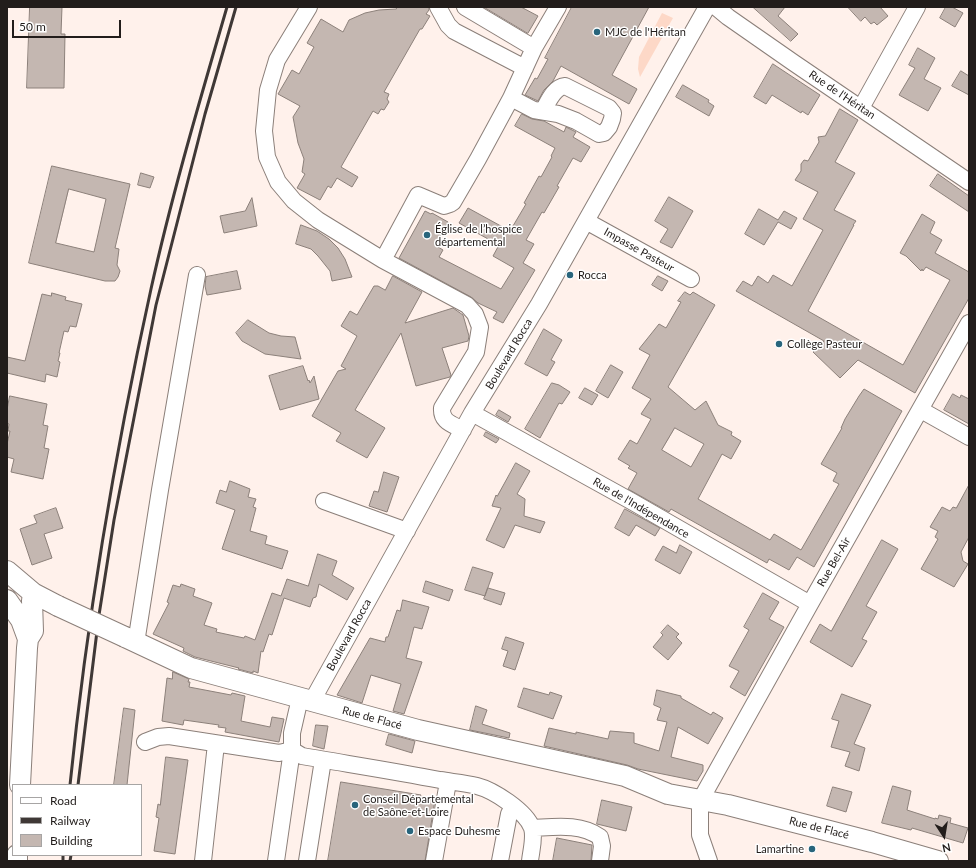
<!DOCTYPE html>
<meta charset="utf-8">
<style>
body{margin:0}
#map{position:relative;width:976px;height:868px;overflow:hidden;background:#fff1eb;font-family:Lato,sans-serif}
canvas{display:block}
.frame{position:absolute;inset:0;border:8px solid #221d1b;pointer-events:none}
.legend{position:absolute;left:12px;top:784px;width:130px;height:72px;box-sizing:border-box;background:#fff;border:1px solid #a7a5a4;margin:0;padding:5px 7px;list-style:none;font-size:12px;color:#221d1b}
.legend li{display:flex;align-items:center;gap:8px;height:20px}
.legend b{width:20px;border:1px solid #a7a5a4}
.north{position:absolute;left:924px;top:816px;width:40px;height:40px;-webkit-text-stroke:3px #fff;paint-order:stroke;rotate:168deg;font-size:11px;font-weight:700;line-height:16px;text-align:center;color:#221d1b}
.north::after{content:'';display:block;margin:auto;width:14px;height:18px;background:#221d1b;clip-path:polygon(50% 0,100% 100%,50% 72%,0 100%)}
.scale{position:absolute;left:12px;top:20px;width:109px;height:18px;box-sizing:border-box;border:2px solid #221d1b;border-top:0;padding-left:5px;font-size:12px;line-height:14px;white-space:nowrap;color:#221d1b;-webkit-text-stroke:3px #fff;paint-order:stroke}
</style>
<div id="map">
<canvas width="976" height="868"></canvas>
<div class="frame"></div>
<ul class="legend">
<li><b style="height:5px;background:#fff"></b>Road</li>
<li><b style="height:5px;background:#3f3836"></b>Railway</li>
<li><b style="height:11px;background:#c4b7b1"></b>Building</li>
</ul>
<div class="north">N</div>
<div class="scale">50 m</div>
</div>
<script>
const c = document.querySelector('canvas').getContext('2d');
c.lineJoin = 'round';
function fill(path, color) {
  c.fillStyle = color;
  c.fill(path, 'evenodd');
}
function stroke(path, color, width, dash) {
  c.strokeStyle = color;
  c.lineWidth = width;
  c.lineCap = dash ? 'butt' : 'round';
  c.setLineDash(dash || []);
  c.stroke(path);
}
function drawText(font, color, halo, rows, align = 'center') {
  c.font = font + ' Lato,sans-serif';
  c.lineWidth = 3;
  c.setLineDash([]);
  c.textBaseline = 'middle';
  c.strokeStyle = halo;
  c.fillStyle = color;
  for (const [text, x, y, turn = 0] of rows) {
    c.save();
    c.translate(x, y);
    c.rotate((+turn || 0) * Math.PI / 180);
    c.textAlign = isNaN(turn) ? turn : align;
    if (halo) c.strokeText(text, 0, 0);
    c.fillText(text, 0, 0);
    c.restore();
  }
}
fill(new Path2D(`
 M 662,13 L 673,18 L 640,77 L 638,69 L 639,57 Z`), '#fdd8c7');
const building = new Path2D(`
 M 30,7 L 62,7 L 61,34 L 65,34 L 64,88 L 27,88 Z
 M 397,7 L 429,7 L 429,10 L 426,14 L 430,16 L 422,29 L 420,29 L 384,92 L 389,94 L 387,99 L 389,102 L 384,110 L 381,109 L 378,114 L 373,111 L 341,167 L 358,177 L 352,187 L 337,178 L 331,188 L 328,186 L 320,200 L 297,188 L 305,174 L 302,172 L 304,159 L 298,143 L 293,117 L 300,106 L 278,94 L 292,70 L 299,74 L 314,47 L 307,43 L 321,19 L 343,32 L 349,20 L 365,13 L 379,10 L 396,9 Z
 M 484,7 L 521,7 L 538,16 L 528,33 Z
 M 572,7 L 649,7 L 612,75 L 637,89 L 629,104 L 561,66 L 553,81 L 544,90 L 538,101 L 525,95 L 535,78 L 537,79 L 548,59 L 545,58 Z
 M 753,7 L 785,7 L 778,16 L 798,34 L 791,41 Z
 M 848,7 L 880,7 L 888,16 L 877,25 L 874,22 L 871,24 L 865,17 L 861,21 Z
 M 946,7 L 952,7 L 963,13 L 955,27 L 940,18 Z
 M 918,48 L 935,58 L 924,79 L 941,88 L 928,111 L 899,95 L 915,68 L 909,65 Z
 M 773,64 L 820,95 L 808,115 L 802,111 L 801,113 L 772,95 L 766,104 L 754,97 Z
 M 961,71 L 969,76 L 969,95 L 952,86 Z
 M 683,85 L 709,100 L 708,102 L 714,106 L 709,116 L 676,97 Z
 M 840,109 L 858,120 L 835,162 L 855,173 L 834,210 L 856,221 L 853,225 L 854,225 L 808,311 L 903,365 L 950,280 L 926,267 L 923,271 L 922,269 L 921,271 L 906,256 L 900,253 L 922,214 L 935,222 L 930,233 L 942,240 L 935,253 L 969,272 L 969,298 L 915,393 L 858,360 L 840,378 L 813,352 L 824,341 L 736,291 L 743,281 L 752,286 L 758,276 L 768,283 L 773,275 L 792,286 L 823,230 L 803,219 L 818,192 L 795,180 L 801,171 L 801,164 L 804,160 L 808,161 L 819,142 L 818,137 L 825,136 Z
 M 522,114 L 532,119 L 544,121 L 564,132 L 566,127 L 576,132 L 573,137 L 590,147 L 581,162 L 573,158 L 557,186 L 559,187 L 544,213 L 542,212 L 526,240 L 534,244 L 523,263 L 535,270 L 503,323 L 493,318 L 497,312 L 478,303 L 471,297 L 399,258 L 425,211 L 431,214 L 432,213 L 448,222 L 435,245 L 443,250 L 439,257 L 501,289 L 514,268 L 493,256 L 499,245 L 459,223 L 468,208 L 510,231 L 526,204 L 524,203 L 539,176 L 541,177 L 552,157 L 551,156 L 555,148 L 515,126 Z
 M 52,166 L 130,184 L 115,248 L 119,249 L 117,265 L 120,271 L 118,277 L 115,281 L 105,281 L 29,263 ZM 69,189 L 106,199 L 94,252 L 56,243 Z
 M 141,173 L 154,177 L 150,188 L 138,185 Z
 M 938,174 L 969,196 L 969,212 L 930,186 Z
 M 669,197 L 693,211 L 672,248 L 660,242 L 668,229 L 655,221 Z
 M 252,198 L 257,226 L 224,233 L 220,216 L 245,211 Z
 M 759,209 L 778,220 L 784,211 L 797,218 L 791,229 L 778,222 L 764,245 L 745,234 Z
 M 301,225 L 317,231 L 329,239 L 338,248 L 345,259 L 352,277 L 332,281 L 330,271 L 318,256 L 311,249 L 296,244 Z
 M 237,271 L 241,289 L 207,295 L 205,286 L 206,277 Z
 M 393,276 L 422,292 L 405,323 L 453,308 L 463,315 L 469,336 L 468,341 L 442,348 L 451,375 L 450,377 L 416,386 L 401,333 L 355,410 L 385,428 L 367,458 L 336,441 L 341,433 L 312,416 L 338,371 L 346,369 L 341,366 L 357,336 L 341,326 L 350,311 L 357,315 L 374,286 L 378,286 L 385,290 Z
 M 658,276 L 668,281 L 662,291 L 652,285 Z
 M 685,292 L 690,295 L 693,292 L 715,305 L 668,387 L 695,410 L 706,401 L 718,425 L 732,432 L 731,435 L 741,441 L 731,459 L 722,454 L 698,499 L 770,540 L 774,534 L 801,550 L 839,484 L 833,481 L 837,473 L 821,464 L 842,428 L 841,428 L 845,419 L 859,396 L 864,389 L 902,411 L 814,567 L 797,557 L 789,570 L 769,559 L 767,563 L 671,509 L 669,512 L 628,489 L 637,473 L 628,468 L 630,466 L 618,459 L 630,440 L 637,444 L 651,419 L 641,414 L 651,399 L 632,388 L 650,355 L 639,349 L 659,324 L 666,328 L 681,302 L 678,301 ZM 675,428 L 704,444 L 691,467 L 662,450 Z
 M 52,293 L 66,297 L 65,300 L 82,304 L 76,327 L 70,326 L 68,332 L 64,331 L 59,353 L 60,353 L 58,361 L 60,362 L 57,377 L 46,374 L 45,382 L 7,373 L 7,357 L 25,361 L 42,294 L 51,296 Z
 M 248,320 L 269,333 L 281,336 L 295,337 L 301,359 L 265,354 L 242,341 L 236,333 Z
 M 544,329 L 562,340 L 551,360 L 555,362 L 547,376 L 525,364 Z
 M 611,365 L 623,372 L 608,398 L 596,391 Z
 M 303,366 L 308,381 L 309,380 L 310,383 L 314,376 L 319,399 L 280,410 L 269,376 Z
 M 552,383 L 559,385 L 570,392 L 562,404 L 559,403 L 540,438 L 525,429 Z
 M 585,388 L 598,395 L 592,405 L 579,398 Z
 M 953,394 L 960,398 L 961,395 L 969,399 L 969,424 L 944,410 Z
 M 10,396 L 47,404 L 43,425 L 48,426 L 44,448 L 49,449 L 43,479 L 11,472 L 14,459 L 7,457 L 7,444 L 10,431 L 8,431 L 9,424 L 7,423 L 7,410 Z
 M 499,410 L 511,417 L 508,422 L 496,415 Z
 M 486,432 L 499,439 L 496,443 L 484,436 Z
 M 516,463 L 530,471 L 517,494 L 525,499 L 524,516 L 545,522 L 540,533 L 515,525 L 504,548 L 486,540 L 501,508 L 492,506 L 496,495 L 497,496 Z
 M 384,472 L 399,477 L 387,512 L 369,506 L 374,491 L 378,492 Z
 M 230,481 L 250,489 L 248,497 L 256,499 L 253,507 L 256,508 L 250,531 L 267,536 L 265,544 L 288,551 L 282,569 L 222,549 L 235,510 L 216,503 L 220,490 L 226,492 Z
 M 969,485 L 969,537 L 961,552 L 963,561 L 968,564 L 954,587 L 921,569 L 938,539 L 935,537 L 938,531 L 930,527 L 942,507 L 950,511 L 953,507 L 956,508 Z
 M 56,508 L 63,528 L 44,534 L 52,558 L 32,565 L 20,529 L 37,523 L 34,516 Z
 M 625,509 L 660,528 L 655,536 L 636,525 L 629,536 L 615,528 Z
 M 882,540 L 898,549 L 866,606 L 877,612 L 862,639 L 867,641 L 852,667 L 810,642 L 820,624 L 831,631 Z
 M 680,545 L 692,552 L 680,574 L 655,560 L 663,546 L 676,553 Z
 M 318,554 L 337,561 L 332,575 L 354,588 L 347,600 L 319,584 L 316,597 L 313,598 L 310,607 L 284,598 L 272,635 L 269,634 L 263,652 L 261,651 L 258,673 L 253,671 L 253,673 L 238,669 L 239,668 L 195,657 L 183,651 L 184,648 L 153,634 L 169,603 L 167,602 L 173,585 L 180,587 L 181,584 L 195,589 L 193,596 L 212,603 L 204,625 L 217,629 L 216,632 L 244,638 L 245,636 L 255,640 L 272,593 L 281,596 L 287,579 L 308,586 Z
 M 473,567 L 493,573 L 485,596 L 465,590 Z
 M 426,581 L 453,590 L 449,601 L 423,592 Z
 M 488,588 L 505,593 L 501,605 L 484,599 Z
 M 763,593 L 779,602 L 769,619 L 784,627 L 745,696 L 730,687 L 739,671 L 729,666 L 749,630 L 744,627 Z
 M 403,600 L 429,607 L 422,629 L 414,627 L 406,658 L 422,662 L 404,714 L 393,711 L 401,684 L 371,675 L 362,703 L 337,695 L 370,638 L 385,642 L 386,637 L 388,637 L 397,610 L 400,611 Z
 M 668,625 L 679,634 L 676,637 L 682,643 L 668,660 L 653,647 L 663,635 L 661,633 Z
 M 506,637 L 524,643 L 515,670 L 503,666 L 508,651 L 502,649 Z
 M 173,672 L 189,679 L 188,682 L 190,682 L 189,687 L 231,695 L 232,693 L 245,696 L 241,721 L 270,727 L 272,717 L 284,719 L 279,742 L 225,732 L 226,728 L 218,727 L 219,725 L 184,720 L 183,725 L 162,721 L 167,678 L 172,679 Z
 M 524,688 L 549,695 L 550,692 L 562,696 L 553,719 L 518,707 Z
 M 657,690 L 681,696 L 681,698 L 711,715 L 713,712 L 723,718 L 708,744 L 678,727 L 671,757 L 703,765 L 703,771 L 697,781 L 638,769 L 627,765 L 544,746 L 549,728 L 576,734 L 576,732 L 608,739 L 610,731 L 634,733 L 634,743 L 659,751 L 667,722 L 657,720 L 661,708 L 654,705 Z
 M 842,694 L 871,705 L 854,744 L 865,748 L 859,771 L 845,766 L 850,752 L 831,747 L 839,721 L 832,719 Z
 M 476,706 L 487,710 L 482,724 L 510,733 L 509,738 L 470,730 Z
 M 124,708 L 135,710 L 127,785 L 114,785 Z
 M 316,725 L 328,726 L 324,749 L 313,746 Z
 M 389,734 L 415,741 L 412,753 L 386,745 Z
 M 166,757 L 188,760 L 175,854 L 154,851 L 159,818 L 156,817 L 158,804 L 160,805 Z
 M 341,782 L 421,795 L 420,797 L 435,800 L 425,861 L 328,861 Z
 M 893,786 L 911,791 L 907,810 L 935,819 L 935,818 L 938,819 L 939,815 L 951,818 L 950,823 L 968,828 L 963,843 L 912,828 L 911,830 L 882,823 Z
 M 833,787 L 852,792 L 846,812 L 827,806 Z
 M 602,800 L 632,807 L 626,831 L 597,824 Z
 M 557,838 L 592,845 L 591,861 L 553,861 Z`);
fill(building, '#c4b7b1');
stroke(building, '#8c807a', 1);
const minor = new Path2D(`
 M 309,7 L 277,60 L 268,90 L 264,131 L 267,157 L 278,182 L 294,201 L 318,220 L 383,260 L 467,305 L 475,314 L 480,327 L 476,352 L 442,408 C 441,422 452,424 463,430
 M 438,7 L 448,25 L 454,31 L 525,68
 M 465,7 L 534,48 L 558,7
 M 716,7 L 728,17 L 794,63 L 969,182
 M 511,98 L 534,110 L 558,114 L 576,121 L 599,134 L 604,133 L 609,127 L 612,119 L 613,113 L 609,108 L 565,86 C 554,87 548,102 543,111
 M 861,108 L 917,7
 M 586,221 L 691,279
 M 383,260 L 418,195 L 444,206 L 450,204 L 453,202 L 478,159 L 511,98 L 534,48
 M 921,410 L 969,437
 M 472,413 L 631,501 L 810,604
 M 324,501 L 407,531
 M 136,643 L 160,490 L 197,275
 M 300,698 L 292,733 L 292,750 L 302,756 C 348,764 394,771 440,780 C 452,782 465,783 477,786 C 493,790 526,811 532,828 C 535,838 531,851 530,861
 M 312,701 L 472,413 L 539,304 L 707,7
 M 145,742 L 158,737 L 169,736 L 279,753 L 292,750 L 276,861
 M 532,828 C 555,827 580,823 600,837 L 602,846 L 600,861
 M 203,861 L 216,744
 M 307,861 L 323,760
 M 434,861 L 448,782
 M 500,861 L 509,814 L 513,806
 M 709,861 L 700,835 L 700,801 L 810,604 L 969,323`);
const major = new Path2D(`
 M 7,571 L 33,593 L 58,606
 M 7,600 L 21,620 L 28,639
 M 125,637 L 191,668 L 418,730 L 625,776 L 668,794 L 728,805 L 872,842 L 938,861
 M 20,785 L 27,648 L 28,639 L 33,631 L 32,601 L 33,593
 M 17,861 L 17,855`);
stroke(minor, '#8b7f79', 18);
stroke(major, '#8b7f79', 22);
stroke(minor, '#fff', 16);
stroke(major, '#fff', 20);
stroke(new Path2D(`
 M 70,785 C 87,618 115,452 151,289 C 172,194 200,100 227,7
 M 78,785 L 99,615 L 114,520 L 156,305 L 205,114 L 236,7
 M 63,861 L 63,855
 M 70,861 L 71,855`), '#3f3836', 3);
const majorBridge = new Path2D(`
 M 58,606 L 125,637`);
stroke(majorBridge, '#8b7f79', 22, []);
stroke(majorBridge, '#fff', 20);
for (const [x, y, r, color] of [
 [597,32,4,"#28657c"],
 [427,235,4,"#28657c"],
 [570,275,4,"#28657c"],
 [779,344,4,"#28657c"],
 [355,805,4,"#28657c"],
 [410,831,4,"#28657c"],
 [812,849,4,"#28657c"]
]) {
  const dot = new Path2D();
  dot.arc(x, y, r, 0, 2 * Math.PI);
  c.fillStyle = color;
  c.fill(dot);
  stroke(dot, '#fff', 1.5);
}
drawText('11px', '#221d1b', '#fff', [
 ["MJC de l'Héritan",605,32],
 ["Église de l’hospice",435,229],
 ["départemental",435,242],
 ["Rocca",578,275],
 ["Collège Pasteur",787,344],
 ["Conseil Départemental",363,799],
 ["de Saône-et-Loire",363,812],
 ["Espace Duhesme",418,831],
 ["Lamartine",804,849,"right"]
], 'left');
drawText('11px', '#221d1b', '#fff', [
 ["Rue de l'Héritan",842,95,34],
 ["Impasse Pasteur",639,250,29],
 ["Boulevard Rocca",509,354,-59],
 ["Rue de l'Indépendance",641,508,30],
 ["Rue Bel-Air",834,562,-60],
 ["Boulevard Rocca",349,635,-61],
 ["Rue de Flacé",372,718,15],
 ["Rue de Flacé",819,828,14]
]);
</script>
